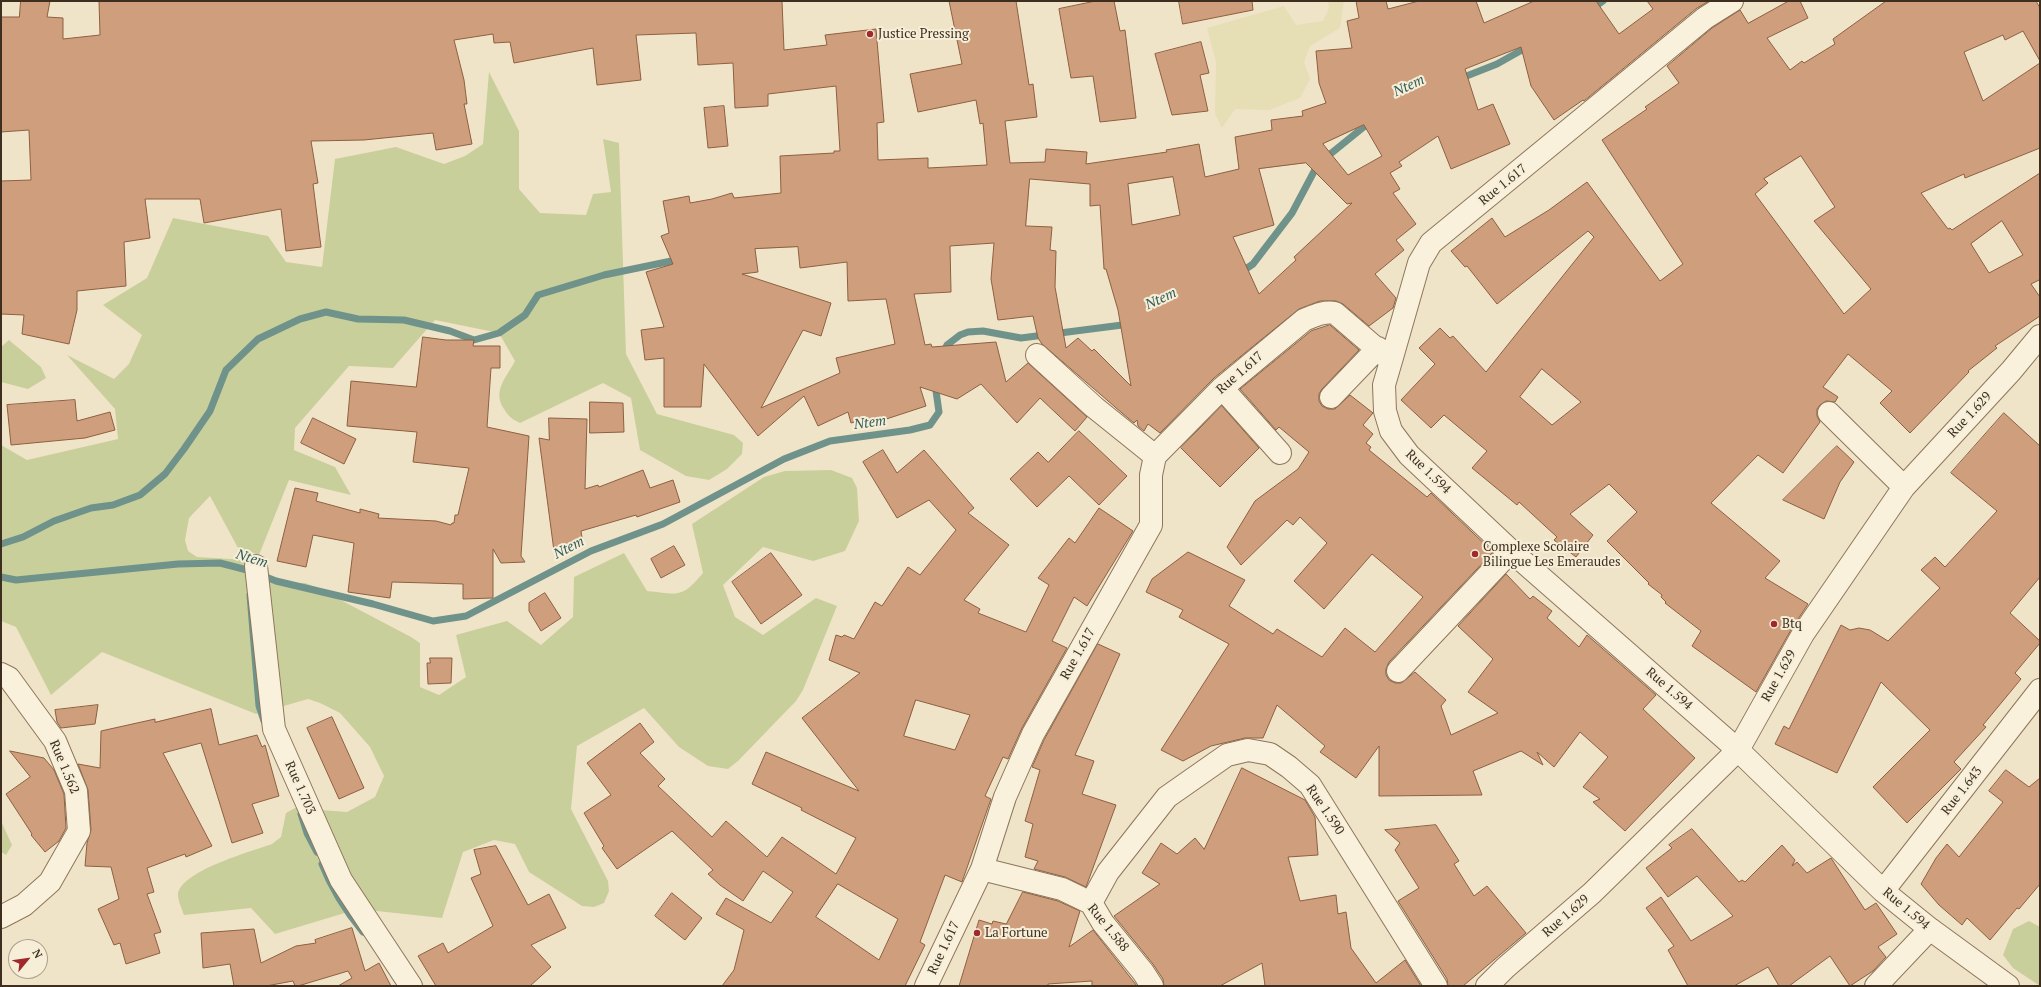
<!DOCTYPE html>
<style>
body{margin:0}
#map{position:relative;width:2041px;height:987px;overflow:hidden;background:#f0e4c8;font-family:"PT Serif",serif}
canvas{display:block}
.frame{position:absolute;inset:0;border:2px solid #3d2e20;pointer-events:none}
.north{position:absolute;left:8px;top:939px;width:40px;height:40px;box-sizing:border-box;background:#f7eed8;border:1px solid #ada18e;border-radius:50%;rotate:61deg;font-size:11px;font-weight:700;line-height:16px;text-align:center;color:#3d2e20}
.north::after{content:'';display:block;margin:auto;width:14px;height:18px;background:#9e2a2b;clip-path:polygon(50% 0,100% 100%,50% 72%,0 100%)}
</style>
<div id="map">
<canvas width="2041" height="987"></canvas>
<div class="frame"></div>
<div class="north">N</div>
</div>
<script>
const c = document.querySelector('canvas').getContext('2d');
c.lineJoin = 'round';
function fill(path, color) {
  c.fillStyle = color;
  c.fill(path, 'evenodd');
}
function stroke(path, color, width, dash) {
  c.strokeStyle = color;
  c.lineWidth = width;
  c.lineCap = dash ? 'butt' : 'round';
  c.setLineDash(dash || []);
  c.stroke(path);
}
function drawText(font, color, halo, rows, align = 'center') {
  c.font = font + ' "PT Serif",serif';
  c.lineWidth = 4;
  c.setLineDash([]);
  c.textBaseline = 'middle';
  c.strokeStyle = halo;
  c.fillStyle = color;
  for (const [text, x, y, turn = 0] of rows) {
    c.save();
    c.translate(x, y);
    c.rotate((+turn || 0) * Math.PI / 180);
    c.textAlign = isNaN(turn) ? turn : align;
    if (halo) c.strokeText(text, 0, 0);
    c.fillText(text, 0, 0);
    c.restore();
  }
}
fill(new Path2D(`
 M 1328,1 L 1344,1 L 1340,28 L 1310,46 L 1304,62 L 1310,79 L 1300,98 L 1269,110 L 1235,109 L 1222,128 L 1215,114 L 1216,62 L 1207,28 L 1284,6 L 1296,25 L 1323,21 L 1329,8 Z`), '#e6deb5');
fill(new Path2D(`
 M 489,72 L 519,131 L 519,189 L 540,213 L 586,215 L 593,194 L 611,192 L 603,139 L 619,143 L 626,354 L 657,414 L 734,435 L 743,443 L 742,454 L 727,469 L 709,480 L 686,476 L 640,450 L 631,398 L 603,383 L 520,423 C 512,419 509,417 504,409 C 492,391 506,378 515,361 L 499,333 L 435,320 L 393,368 L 349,366 L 295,428 L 294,450 L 335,467 L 351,495 L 289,480 L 259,555 L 238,548 L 210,496 L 189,518 L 185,540 L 188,551 L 197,557 L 247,560 L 277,583 L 305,583 L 316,587 L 411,637 L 420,643 L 420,687 L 439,695 L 466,677 L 456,635 L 507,621 L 541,645 L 573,617 L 574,577 L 624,553 L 647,591 C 679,594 681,599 703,573 L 692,524 L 764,477 L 785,471 L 831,470 L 852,478 L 857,488 L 859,521 L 845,551 L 813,561 L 763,547 L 723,585 L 735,617 L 763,635 L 816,598 L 837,606 L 803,690 L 796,701 L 738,761 L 728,769 L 708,766 L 679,747 L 644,708 L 577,746 L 571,809 L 608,881 L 609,891 L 604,903 L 594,907 L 582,906 L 529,872 L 515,844 L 494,840 L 463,852 L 442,918 L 358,909 L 275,934 L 251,908 L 184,915 C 182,909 178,901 178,895 C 179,871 253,851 272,844 L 281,837 L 286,813 L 295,808 L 347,812 L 375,797 L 384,776 L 370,747 L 340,713 L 320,703 L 308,699 L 256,714 L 102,652 L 51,695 L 16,627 L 1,621 L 1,445 L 27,460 L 118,439 L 115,409 L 67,355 L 114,379 L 129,364 L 142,335 L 103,305 L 147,278 L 173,218 L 268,236 L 286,262 L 322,267 L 335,159 L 396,147 L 444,164 L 465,156 L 483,144 Z
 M 9,340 L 41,367 L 46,378 L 28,389 L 1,382 L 1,347 Z
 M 1,821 L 12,845 L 6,855 L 1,852 Z
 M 2029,921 L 2040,927 L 2040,986 L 2013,968 L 2003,955 L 2013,929 Z`), '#c9cf9b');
stroke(new Path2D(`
 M 1592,9 L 1603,1
 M 1459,79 L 1497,64 L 1529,46
 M 1240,273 L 1253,264 L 1292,213 L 1318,164 L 1371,121
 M 943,353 L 947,345 L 960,335 L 968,332 L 983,331 L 1021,338 L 1130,324
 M 1,544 L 23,537 L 54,521 L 91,508 L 113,505 L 140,495 L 165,474 L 184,449 L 210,411 L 226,370 L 258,339 L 300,319 L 326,312 L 358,319 L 404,320 L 450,331 L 474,340 L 499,333 L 525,315 L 538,295 L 604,275 L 681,259
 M 1,577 L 16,580 L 178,564 L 220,563 L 251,571 L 276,581 L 373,604 L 433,621 L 466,616 L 591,551 L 663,524 L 784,459 L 830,441 L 910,430 L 930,425 L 939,412 L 935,384
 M 250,595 L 259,706 L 264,721
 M 301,814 L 307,833 L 317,852
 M 322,864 C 332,890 345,910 363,932`), '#6f938a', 7);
const building = new Path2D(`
 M 21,1 L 50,1 L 47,17 L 63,18 L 63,39 L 100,35 L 99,1 L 782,1 L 784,50 L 827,45 L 825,35 L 876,29 L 884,122 L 877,123 L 878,160 L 928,158 L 928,168 L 987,165 L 983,123 L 980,124 L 976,100 L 918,112 L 910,74 L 962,64 L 949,1 L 1016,1 L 1029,85 L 1033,84 L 1037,117 L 1005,121 L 1010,163 L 1045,162 L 1046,149 L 1087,152 L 1086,164 L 1167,152 L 1166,150 L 1199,144 L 1205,177 L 1239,169 L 1235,137 L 1272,130 L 1271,120 L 1303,116 L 1302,111 L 1326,103 L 1319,83 L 1316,51 L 1352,48 L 1347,21 L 1359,18 L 1356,1 L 1386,1 L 1388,9 L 1419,1 L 1476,1 L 1484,23 L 1534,1 L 1596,1 L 1619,34 L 1653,9 L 1647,1 L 1709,1 L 1697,8 L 1584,101 L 1583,100 L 1554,120 L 1531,86 L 1521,47 L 1465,69 L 1478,110 L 1493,104 L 1510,144 L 1451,169 L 1438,136 L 1399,162 L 1402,166 L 1390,173 L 1400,189 L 1393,193 L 1416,224 L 1396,240 L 1404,250 L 1375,274 L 1396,298 L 1393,308 L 1369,326 L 1343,304 L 1336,301 L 1320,301 L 1299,309 L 1214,378 L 1160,433 L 1148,424 L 1144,431 L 1138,426 L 1137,420 L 1134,423 L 1122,413 L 1042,344 L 1038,338 L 1033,316 L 998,320 L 991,279 L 994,243 L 950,246 L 951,292 L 914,294 L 925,345 L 931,344 L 932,347 L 996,342 L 1006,382 L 1028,363 L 1087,417 L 1075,431 L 1040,398 L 1017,423 L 981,384 L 957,399 L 920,387 L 926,406 L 865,426 L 863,420 L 851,423 L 848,412 L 818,426 L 804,396 L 758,436 L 704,364 L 701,407 L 664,407 L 664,358 L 645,360 L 641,330 L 664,327 L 646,272 L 673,264 L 661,236 L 669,233 L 663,201 L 689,196 L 690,203 L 712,199 L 732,193 L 734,198 L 781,193 L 780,156 L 834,153 L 834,151 L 840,151 L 836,86 L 768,94 L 768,106 L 735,108 L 733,63 L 698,65 L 696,33 L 636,35 L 641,80 L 597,85 L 593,48 L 514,63 L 510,42 L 494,43 L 493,34 L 454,40 L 464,80 L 467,104 L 464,104 L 472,144 L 436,150 L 433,133 L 364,140 L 311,141 L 318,183 L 313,184 L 321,247 L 286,251 L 281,209 L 204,223 L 200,199 L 145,199 L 150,238 L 124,242 L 126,286 L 77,291 L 77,310 L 69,344 L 22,334 L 24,315 L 1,314 L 1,181 L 31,180 L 29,130 L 1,132 L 1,17 L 19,17 ZM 1364,125 L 1382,156 L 1348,175 L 1323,144 ZM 1306,163 L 1347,204 L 1352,203 L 1294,257 L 1296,260 L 1259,294 L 1233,237 L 1274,225 L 1259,169 ZM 1173,177 L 1180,215 L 1132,225 L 1128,184 ZM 1030,179 L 1090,184 L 1090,206 L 1100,205 L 1104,269 L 1106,269 L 1118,310 L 1131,386 L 1094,349 L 1092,351 L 1078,338 L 1066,348 L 1055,287 L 1056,251 L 1050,250 L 1052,227 L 1026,226 ZM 798,247 L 800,268 L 847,262 L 848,301 L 886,299 L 895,344 L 836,358 L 840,373 L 761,408 L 803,330 L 821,336 L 831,303 L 742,274 L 758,272 L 755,249 Z
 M 1096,1 L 1114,1 L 1120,31 L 1125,30 L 1136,118 L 1100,122 L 1093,76 L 1071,78 L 1059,9 Z
 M 1179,1 L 1252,1 L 1253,10 L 1183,24 Z
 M 1789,1 L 1800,1 L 1808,18 L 1767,38 L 1790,70 L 1802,61 L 1804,63 L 1835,44 L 1833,39 L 1886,1 L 2036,1 L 2040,8 L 2040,61 L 2023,31 L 2005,40 L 2003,35 L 1964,52 L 1983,101 L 2040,63 L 2040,148 L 1965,178 L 1964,174 L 1921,193 L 1948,229 L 1950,228 L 1952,230 L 2040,173 L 2040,282 L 2039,280 L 2031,284 L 2040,297 L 2040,316 L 1995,346 L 1997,348 L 1968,371 L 1969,372 L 1910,433 L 1880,403 L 1892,391 L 1848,354 L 1823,387 L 1838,397 L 1835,402 L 1826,401 L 1820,405 L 1817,409 L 1817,416 L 1820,422 L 1783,473 L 1758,455 L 1711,503 L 1780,561 L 1765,578 L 1808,604 L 1792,628 L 1756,692 L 1692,646 L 1701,631 L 1665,603 L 1666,602 L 1661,597 L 1662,595 L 1648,584 L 1649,583 L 1607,541 L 1637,512 L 1609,484 L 1570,514 L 1593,535 L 1576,557 L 1554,540 L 1557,537 L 1519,502 L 1517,505 L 1472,468 L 1487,451 L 1444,415 L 1431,428 L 1401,400 L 1435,364 L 1419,348 L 1440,328 L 1450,338 L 1453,336 L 1486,372 L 1594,237 L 1588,231 L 1497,304 L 1467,266 L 1465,267 L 1451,251 L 1492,218 L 1505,237 L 1549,210 L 1587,182 L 1660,281 L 1683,264 L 1602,140 L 1647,109 L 1645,107 L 1679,83 L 1667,66 L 1712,28 L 1740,10 L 1748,23 ZM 1801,156 L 1835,207 L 1814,221 L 1871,289 L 1844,314 L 1755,194 L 1768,183 L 1764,179 ZM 2002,221 L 2023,255 L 1989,273 L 1971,244 ZM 1542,369 L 1581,402 L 1552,425 L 1520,397 Z
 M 1201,42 L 1209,73 L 1200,75 L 1208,111 L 1172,115 L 1155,54 Z
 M 724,106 L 728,146 L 708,148 L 704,108 Z
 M 1330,325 L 1359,350 L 1322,389 L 1319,394 L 1319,401 L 1322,406 L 1328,409 L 1335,409 L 1350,395 L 1373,413 L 1363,425 L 1373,434 L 1366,443 L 1371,447 L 1369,450 L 1427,497 L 1431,493 L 1493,552 L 1389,662 L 1386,669 L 1386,675 L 1389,680 L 1395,683 L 1401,683 L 1415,672 L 1446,700 L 1441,706 L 1451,735 L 1498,713 L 1468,692 L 1493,659 L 1458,626 L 1506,574 L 1530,599 L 1533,596 L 1552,611 L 1547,618 L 1579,647 L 1587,635 L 1656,695 L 1643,709 L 1695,758 L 1625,831 L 1593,802 L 1600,799 L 1583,787 L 1608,757 L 1580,732 L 1554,767 L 1537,752 L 1543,765 L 1521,751 L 1473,771 L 1482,795 L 1379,796 L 1379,746 L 1356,778 L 1320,752 L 1325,746 L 1277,705 L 1263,738 L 1245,738 L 1211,746 L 1183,761 L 1161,750 L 1229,644 L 1179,617 L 1183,610 L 1146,592 L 1152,579 L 1188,552 L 1245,580 L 1229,606 L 1273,634 L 1277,629 L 1322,657 L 1345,628 L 1375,652 L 1423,597 L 1372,554 L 1324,609 L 1294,581 L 1327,543 L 1300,517 L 1293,525 L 1287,520 L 1241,565 L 1227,547 L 1255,501 L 1298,469 L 1309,452 L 1279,427 L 1276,430 L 1240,389 L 1311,331 Z
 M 423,337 L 446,340 L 474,340 L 473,346 L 500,346 L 500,368 L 491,368 L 487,427 L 529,436 L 521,556 L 525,562 L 501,563 L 493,549 L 493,598 L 463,599 L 463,584 L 392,582 L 390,598 L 348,592 L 354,543 L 313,535 L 306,567 L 277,561 L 295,488 L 318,493 L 316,501 L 360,513 L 360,509 L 379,514 L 378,518 L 436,521 L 451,525 L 452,523 L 454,523 L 455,515 L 458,515 L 469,468 L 413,462 L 417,432 L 347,426 L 351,381 L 416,387 Z
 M 75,400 L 77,421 L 110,412 L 115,430 L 85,438 L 11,445 L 7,405 Z
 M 590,402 L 623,403 L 624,432 L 590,433 Z
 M 1222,406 L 1259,448 L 1220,487 L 1181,448 Z
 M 2004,413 L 2040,446 L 2040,577 L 2010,613 L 2040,641 L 2040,643 L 2015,673 L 2021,679 L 1983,725 L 1986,727 L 1954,762 L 1961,769 L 1907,823 L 1873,787 L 1930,730 L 1881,682 L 1837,773 L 1775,744 L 1784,726 L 1789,729 L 1841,625 L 1850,630 L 1859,628 L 1870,630 L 1888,641 L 1940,588 L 1921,570 L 1935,557 L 1945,567 L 1997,511 L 1951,473 Z
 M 313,418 L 356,439 L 344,464 L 301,443 Z
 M 549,418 L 587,419 L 585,489 L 598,485 L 599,487 L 643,470 L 650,488 L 673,480 L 680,502 L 637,517 L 636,515 L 581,531 L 583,544 L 554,551 L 539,438 L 549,440 Z
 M 1079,431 L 1127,476 L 1099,505 L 1069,476 L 1037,507 L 1010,479 L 1038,452 L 1048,462 Z
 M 1837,446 L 1854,462 L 1840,482 L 1824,519 L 1783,500 Z
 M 883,450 L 897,473 L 924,450 L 974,508 L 968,513 L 1009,545 L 964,600 L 980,609 L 978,613 L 1026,632 L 1049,585 L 1038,578 L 1069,538 L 1075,543 L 1099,508 L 1133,531 L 1087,606 L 1074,597 L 1052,641 L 1067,648 L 1022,728 L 1008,759 L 1003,757 L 985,796 L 991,799 L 962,882 L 945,875 L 920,942 L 925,945 L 905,986 L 722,986 L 734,970 L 744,930 L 716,914 L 726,898 L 771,923 L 793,892 L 763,871 L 743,901 L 720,885 L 708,874 L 713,870 L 672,831 L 617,869 L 602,848 L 604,846 L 584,813 L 611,795 L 587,763 L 640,723 L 654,742 L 640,753 L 665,779 L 658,786 L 712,837 L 726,821 L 767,857 L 782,837 L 836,874 L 856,838 L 801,810 L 802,808 L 752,784 L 766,752 L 859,791 L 802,718 L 860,673 L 829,660 L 836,635 L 842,637 L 844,635 L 854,639 L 875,602 L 882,606 L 908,567 L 920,575 L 956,530 L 929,500 L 897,518 L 863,462 ZM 916,700 L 970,715 L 955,750 L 904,736 ZM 838,884 L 898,919 L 879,960 L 816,917 Z
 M 674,546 L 685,565 L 661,578 L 651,559 Z
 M 771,553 L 802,595 L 761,624 L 732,582 Z
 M 545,593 L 561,618 L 541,631 L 529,611 L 529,603 Z
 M 1098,644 L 1120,654 L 1075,755 L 1094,761 L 1082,794 L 1116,805 L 1086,887 L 1065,877 L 1034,869 L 1038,861 L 1025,857 L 1033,824 L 1025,821 L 1040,770 L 1032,767 L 1044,740 Z
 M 430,658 L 452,658 L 451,683 L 428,684 L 427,663 L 430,663 Z
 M 98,705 L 95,724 L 61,728 L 57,722 L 55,710 Z
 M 211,709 L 219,745 L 257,735 L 262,747 L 265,745 L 279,796 L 252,804 L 263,833 L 232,843 L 201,743 L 163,753 L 212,846 L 186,857 L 185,854 L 147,868 L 154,892 L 147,894 L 161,932 L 154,934 L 160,953 L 126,964 L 120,943 L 114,945 L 98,909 L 119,899 L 111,867 L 85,866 L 87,843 L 91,830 L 88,790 L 78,764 L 100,768 L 101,731 L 155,719 L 155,722 Z
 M 332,717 L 364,788 L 339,799 L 307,728 Z
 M 10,751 L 44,758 L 54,770 L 64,794 L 66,828 L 59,841 L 45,852 L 31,835 L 32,834 L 6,794 L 30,777 Z
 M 1242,768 L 1305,800 L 1315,817 L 1318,855 L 1288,857 L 1300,901 L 1336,895 L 1338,914 L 1346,912 L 1351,948 L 1376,983 L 1405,960 L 1421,986 L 1265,986 L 1262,963 L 1220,986 L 1164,986 L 1163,979 L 1153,964 L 1114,916 L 1160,884 L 1142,873 L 1161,843 L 1177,854 L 1195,838 L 1204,849 Z
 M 2006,770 L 2029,787 L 2040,778 L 2040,884 L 2019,909 L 2017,908 L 1990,940 L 1967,918 L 1962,925 L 1939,905 L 1921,884 L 1936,858 L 1947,844 L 1959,857 L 2003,802 L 1989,791 Z
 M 1436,825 L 1459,861 L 1454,864 L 1474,896 L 1487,886 L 1526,933 L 1463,986 L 1448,986 L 1447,979 L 1398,901 L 1419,888 L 1395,850 L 1400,843 L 1385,830 Z
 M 1692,829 L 1739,882 L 1742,880 L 1745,882 L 1782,845 L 1795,860 L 1792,866 L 1797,862 L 1807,873 L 1831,858 L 1865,910 L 1876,903 L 1897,934 L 1878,947 L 1886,957 L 1873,971 L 1850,986 L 1830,956 L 1789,986 L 1779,986 L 1768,967 L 1734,986 L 1688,986 L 1668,950 L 1674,946 L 1646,908 L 1661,897 L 1691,941 L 1733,916 L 1697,876 L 1668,897 L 1646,868 L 1672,848 L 1669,845 Z
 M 496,846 L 528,905 L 549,894 L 566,928 L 531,945 L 551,967 L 530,986 L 436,986 L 418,956 L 443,943 L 448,953 L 493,926 L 471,878 L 481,874 L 474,850 Z
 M 1023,892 L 1058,901 L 1080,911 L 1069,947 L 1093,930 L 1137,986 L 1092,986 L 1092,981 L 1048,984 L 1048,986 L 959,986 L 979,920 L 992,924 L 993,921 L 1006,924 Z
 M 672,893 L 702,918 L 685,940 L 655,916 Z
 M 352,928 L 365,971 L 379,963 L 391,986 L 338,986 L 352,978 L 348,971 L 298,986 L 295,986 L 293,981 L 266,986 L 234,986 L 230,964 L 203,968 L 201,933 L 254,929 L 261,963 L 296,946 L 316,943 L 315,940 Z`);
fill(building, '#cf9f7d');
stroke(building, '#8d5f41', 1);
const minor = new Path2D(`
 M 1037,355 L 1094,407 L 1155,456
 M 1391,361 L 1384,385 L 1385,411 L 1391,431 L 1409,455 L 1511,551 L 1738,750 L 1883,891 L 1930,929 L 2008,986
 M 1222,388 L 1280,453
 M 1331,397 L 1378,348
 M 1829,413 L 1904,487
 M 256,566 L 274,729 L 341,880 L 411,986
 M 1398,671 L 1511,551
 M 1,674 L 9,678 L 55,741 L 76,791 L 79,831 L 50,882 L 24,905 L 1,917
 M 982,869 L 1062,889 L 1091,903 L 1103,923 L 1143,972 L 1152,986
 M 1883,891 L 2040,690
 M 1091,903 L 1108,872 L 1167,797 L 1227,755 L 1248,750 L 1270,754 L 1289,767 L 1310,785 L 1436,986
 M 926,986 L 982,869 L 1005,797 L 1033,734 L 1151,525 L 1151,475 L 1155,456 L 1222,388 L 1304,320 C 1314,316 1323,311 1335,313 L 1391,361 L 1419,263 L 1431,243 L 1705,18 L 1732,1
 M 1487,986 L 1505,968 L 1592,893 L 1738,750 L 1803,634 L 1904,487 L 2011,371 L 2040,336
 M 1876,986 L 1930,929`);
stroke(minor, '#8d765c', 24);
stroke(minor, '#faf1dc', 22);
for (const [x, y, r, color] of [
 [870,34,4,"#9e2a2b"],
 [1475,554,4,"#9e2a2b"],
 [1774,624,4,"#9e2a2b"],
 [977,933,4,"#9e2a2b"]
]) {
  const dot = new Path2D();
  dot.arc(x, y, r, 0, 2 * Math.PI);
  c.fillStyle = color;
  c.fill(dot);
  stroke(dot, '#f7eed8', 1.5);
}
drawText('13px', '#3d2e20', '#f7eed8', [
 ["Justice Pressing",878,34],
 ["Complexe Scolaire",1483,547],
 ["Bilingue Les Emeraudes",1483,562],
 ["Btq",1782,624],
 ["La Fortune",985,933]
], 'left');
drawText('13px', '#3d2e20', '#f7eed8', [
 ["Rue 1.617",1503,185,-39],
 ["Rue 1.617",1240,373,-41],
 ["Rue 1.629",1970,415,-47],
 ["Rue 1.594",1428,472,44],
 ["Rue 1.617",1078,654,-61],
 ["Rue 1.629",1779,676,-61],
 ["Rue 1.594",1669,689,41],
 ["Rue 1.562",64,767,67],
 ["Rue 1.703",300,788,66],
 ["Rue 1.643",1962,791,-52],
 ["Rue 1.590",1325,810,56],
 ["Rue 1.594",1906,909,40],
 ["Rue 1.629",1566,916,-41],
 ["Rue 1.588",1108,928,51],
 ["Rue 1.617",944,948,-65]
]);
drawText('italic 14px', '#2f5d5a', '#f7eed8', [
 ["Ntem",1409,86,-25],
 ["Ntem",1161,299,-25],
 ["Ntem",870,423,-7],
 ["Ntem",569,548,-27],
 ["Ntem",252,559,17]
]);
</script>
